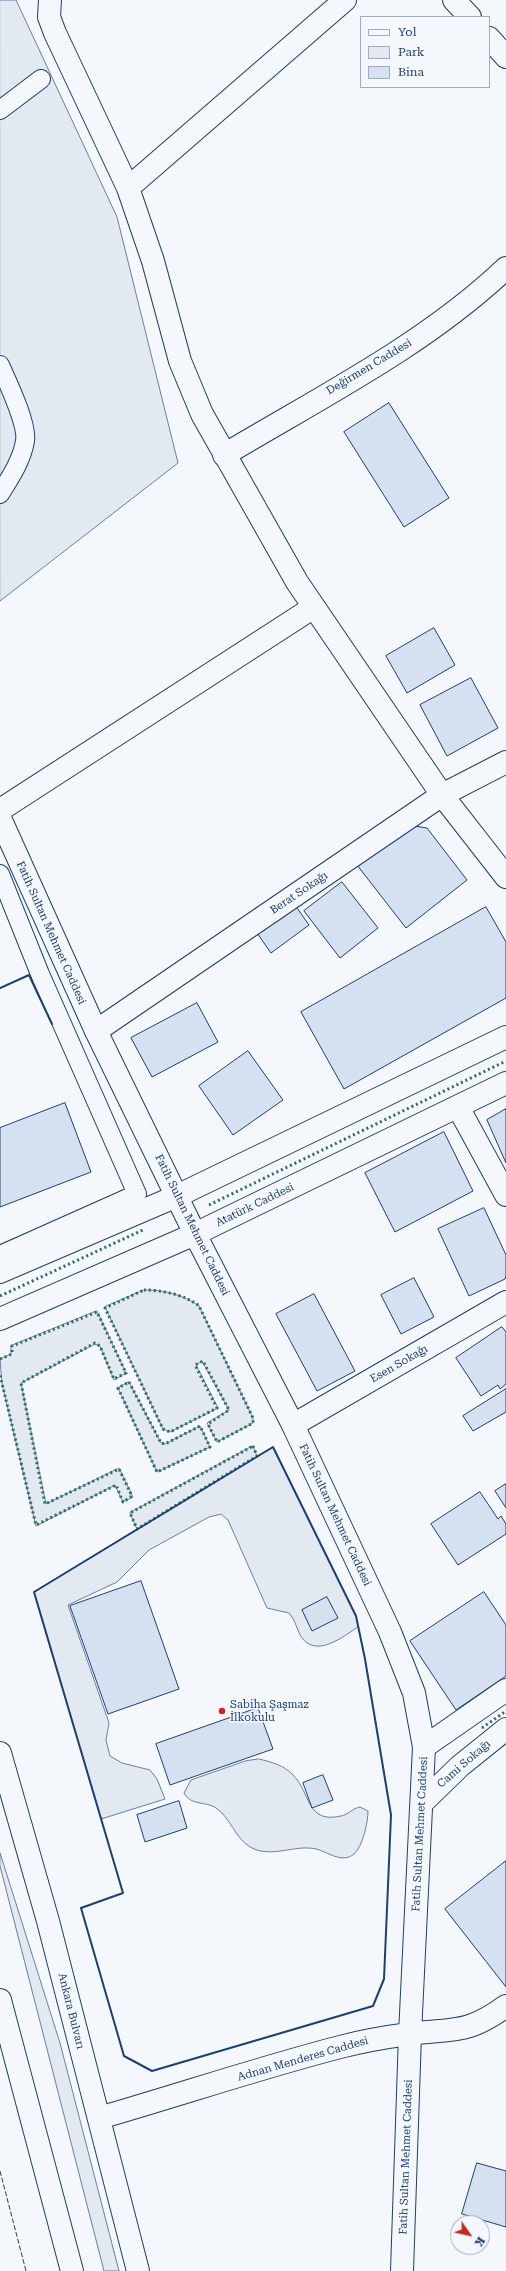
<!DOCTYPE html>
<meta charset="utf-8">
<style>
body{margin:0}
#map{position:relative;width:506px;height:2271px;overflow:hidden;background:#f4f7fb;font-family:"Roboto Serif",serif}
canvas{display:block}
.legend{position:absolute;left:360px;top:16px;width:130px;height:72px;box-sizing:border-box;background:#f4f7fb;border:1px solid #9eadc5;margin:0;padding:5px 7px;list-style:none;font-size:12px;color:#1d3f73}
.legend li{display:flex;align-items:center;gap:8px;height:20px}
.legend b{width:20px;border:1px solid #9eadc5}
.north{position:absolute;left:450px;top:2215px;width:40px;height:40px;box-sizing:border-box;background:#f4f7fb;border:1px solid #9eadc5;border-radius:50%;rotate:124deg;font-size:11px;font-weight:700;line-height:16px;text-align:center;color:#1d3f73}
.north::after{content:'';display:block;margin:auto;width:14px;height:18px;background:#c62828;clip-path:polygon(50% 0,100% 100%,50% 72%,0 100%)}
</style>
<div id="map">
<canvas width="506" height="2271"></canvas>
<ul class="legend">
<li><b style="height:5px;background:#f4f7fb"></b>Yol</li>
<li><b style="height:11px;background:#e3e9f0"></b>Park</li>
<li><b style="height:11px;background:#d5e0f0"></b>Bina</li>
</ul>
<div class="north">K</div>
</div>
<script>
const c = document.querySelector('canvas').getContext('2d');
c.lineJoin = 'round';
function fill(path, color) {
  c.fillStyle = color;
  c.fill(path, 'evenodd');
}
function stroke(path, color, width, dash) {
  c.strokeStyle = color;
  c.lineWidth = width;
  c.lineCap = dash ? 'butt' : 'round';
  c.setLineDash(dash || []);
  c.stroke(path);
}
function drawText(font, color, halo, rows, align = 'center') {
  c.font = font + ' "Roboto Serif",serif';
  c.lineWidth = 3;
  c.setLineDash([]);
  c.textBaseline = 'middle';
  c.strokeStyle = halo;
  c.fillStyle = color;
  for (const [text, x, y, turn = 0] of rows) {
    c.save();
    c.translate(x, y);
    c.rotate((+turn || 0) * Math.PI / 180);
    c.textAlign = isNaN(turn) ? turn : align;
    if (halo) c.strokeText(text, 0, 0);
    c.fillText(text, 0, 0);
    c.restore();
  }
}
const green = new Path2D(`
 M 0,0 L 16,0 L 117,217 L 178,463 L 0,601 Z
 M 144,1290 C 162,1289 184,1295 199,1306 L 253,1418 L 253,1423 L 217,1442 L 207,1423 L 229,1410 L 202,1361 L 196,1365 L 218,1408 L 170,1432 L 163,1429 L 105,1307 Z
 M 97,1311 L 126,1373 L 114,1380 L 100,1346 L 95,1344 L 21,1383 L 46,1504 L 119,1468 L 133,1497 L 123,1502 L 115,1485 L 36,1526 L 2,1384 L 0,1359 L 11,1354 L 11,1346 Z
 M 129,1382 L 161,1443 L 165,1444 L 200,1426 L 210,1447 L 157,1472 L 118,1388 Z
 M 253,1446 L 257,1456 L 273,1447 L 356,1616 L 358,1627 C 344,1636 317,1658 302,1638 C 297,1631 296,1621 289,1613 L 267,1608 L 228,1520 L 221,1514 L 209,1517 L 149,1550 L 117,1582 L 68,1605 L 109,1723 L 106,1740 L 110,1756 L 122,1763 L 150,1770 L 157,1779 L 165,1799 L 101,1819 L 34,1592 L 137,1529 L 130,1513 Z
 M 259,1759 C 271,1762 284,1765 293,1775 C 311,1793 306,1824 341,1816 C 348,1815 353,1808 360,1807 L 368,1811 C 368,1822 363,1846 354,1854 C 342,1864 328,1852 316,1849 C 295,1844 271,1859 250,1847 C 235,1838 230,1817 216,1808 C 206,1801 191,1806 184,1793 L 191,1780 L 245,1761 Z
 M 0,1853 L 60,2043 L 119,2271 L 104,2271 L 0,1866 Z`);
fill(green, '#e3e9f0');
stroke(green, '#687fa3', 1);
const building = new Path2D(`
 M 389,403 L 449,498 L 404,527 L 344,432 Z
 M 434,628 L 455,665 L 407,693 L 386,656 Z
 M 471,678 L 498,728 L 447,756 L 420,705 Z
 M 408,825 L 427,828 L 467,880 L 406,928 L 357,865 Z
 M 342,882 L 378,928 L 340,958 L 304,911 Z
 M 295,905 L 309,925 L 271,953 L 257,933 Z
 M 486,907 L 506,942 L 506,998 L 344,1089 L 301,1012 Z
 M 197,1003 L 218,1042 L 152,1077 L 131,1038 Z
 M 248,1051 L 283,1100 L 233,1135 L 199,1086 Z
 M 65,1103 L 91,1172 L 0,1207 L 0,1128 Z
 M 506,1109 L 506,1163 L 487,1120 Z
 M 444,1132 L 473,1191 L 395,1232 L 365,1173 Z
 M 484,1208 L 506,1255 L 506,1276 L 505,1279 L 469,1296 L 438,1229 Z
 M 414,1278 L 434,1317 L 401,1334 L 381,1295 Z
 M 314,1294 L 355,1371 L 317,1391 L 276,1314 Z
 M 502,1327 L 506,1332 L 506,1384 L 500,1389 L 498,1385 L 481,1396 L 456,1358 Z
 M 506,1389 L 506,1412 L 473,1431 L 463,1416 Z
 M 506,1484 L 506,1508 L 495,1491 Z
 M 480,1492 L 498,1519 L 501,1516 L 506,1524 L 506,1534 L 458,1565 L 431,1524 Z
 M 141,1581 L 179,1689 L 108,1714 L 70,1606 Z
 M 484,1592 L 506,1625 L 506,1676 L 456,1710 L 410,1641 Z
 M 327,1597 L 338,1618 L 312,1631 L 302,1610 Z
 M 258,1708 L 273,1749 L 170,1785 L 156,1744 Z
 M 323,1775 L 333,1800 L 312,1808 L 303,1783 Z
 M 179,1801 L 187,1828 L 145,1842 L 137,1815 Z
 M 506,1861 L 506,1987 L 445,1909 Z
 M 477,2163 L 506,2171 L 506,2227 L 462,2214 Z`);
fill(building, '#d5e0f0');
stroke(building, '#1d3f73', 1);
const pedestrian = new Path2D(`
 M 0,110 L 41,79
 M 0,365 C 7,381 28,424 25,441 C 22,460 10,478 0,494
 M 0,874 L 40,974 L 137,1194 L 0,1255`);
const minor = new Path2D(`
 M 50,0 L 49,17 L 55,33 L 128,188 L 153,261 L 180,361 L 202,414 L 297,582 L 442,795 L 506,877
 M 454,0 L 470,17
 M 489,38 L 506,57
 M 128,188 L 345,0
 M 0,810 L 314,607
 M 96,1031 L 442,795 L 506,762
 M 458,1107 L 506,1195
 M 293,1425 L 506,1302
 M 424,1747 L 506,1690
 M 423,1802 L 460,1766 L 506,1729`);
const tertiary = new Path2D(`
 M 224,455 C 319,398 425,345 506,268
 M 0,818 L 96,1031 L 195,1234 L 293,1425 L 390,1632 L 414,1693 L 424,1747 L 410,2034 L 402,2271
 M 0,1272 L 177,1196 L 506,1037
 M 0,1319 L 195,1234 L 506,1083
 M 99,2118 C 179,2095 259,2068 340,2047 C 363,2041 386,2037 409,2034 C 454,2028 466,2035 506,2006`);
const secondary = new Path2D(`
 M 0,1753 L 48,1921 L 138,2271
 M 0,2000 L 72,2271`);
stroke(pedestrian, '#1d3f73', 20);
stroke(minor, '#1d3f73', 24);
stroke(tertiary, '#1d3f73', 24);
stroke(secondary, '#1d3f73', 24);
stroke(pedestrian, '#f4f7fb', 18);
stroke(minor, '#f4f7fb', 22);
stroke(tertiary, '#f4f7fb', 22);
stroke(secondary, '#f4f7fb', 22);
stroke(new Path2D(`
 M 209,1205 L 506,1061
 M 144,1290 C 161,1290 186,1295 199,1306 L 253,1418 L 253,1423 L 217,1442 L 208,1424 L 229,1410 L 203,1361 L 195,1365 L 217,1408 L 170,1432 L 163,1429 L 105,1308 Z
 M 0,1296 L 145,1229
 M 0,1359 L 12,1354 L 12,1346 L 97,1312 L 126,1373 L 114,1379 L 100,1346 L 95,1343 L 21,1383 L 45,1504 L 119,1469 L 132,1496 L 123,1502 L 116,1485 L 36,1525 L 0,1375
 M 129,1382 L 161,1443 L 165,1444 L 200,1426 L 210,1447 L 157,1472 L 118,1388 Z
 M 253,1446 L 257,1456 L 137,1529 L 130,1513 Z
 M 482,1728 L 506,1711`), '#2c6c60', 3, [2, 3]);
stroke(new Path2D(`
 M 0,2171 L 26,2271`), '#1d3f73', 1, [5, 2]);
stroke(new Path2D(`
 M 0,988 L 29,975 L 52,1024
 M 273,1447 L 356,1616 L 365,1659 L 391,1815 L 384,1979 L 373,2006 L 152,2071 L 124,2056 L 81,1908 L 123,1893 L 34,1592 Z`), '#1d3f73', 2);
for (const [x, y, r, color] of [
 [222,1711,4,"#c62828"]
]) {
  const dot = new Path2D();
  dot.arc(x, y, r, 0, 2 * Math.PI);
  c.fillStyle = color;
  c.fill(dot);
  stroke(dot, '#f4f7fb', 1.5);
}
drawText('11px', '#1d3f73', '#f4f7fb', [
 ["Değirmen Caddesi",369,367,-31],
 ["Berat Sokağı",299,893,-34],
 ["Fatih Sultan Mehmet Caddesi",51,933,66],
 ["Atatürk Caddesi",255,1205,-26],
 ["Fatih Sultan Mehmet Caddesi",192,1225,64],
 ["Esen Sokağı",399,1364,-30],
 ["Fatih Sultan Mehmet Caddesi",335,1515,65],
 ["Cami Sokağı",464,1764,-41],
 ["Fatih Sultan Mehmet Caddesi",420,1834,-87],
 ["Ankara Bulvarı",71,2011,76],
 ["Adnan Menderes Caddesi",303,2059,-16],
 ["Fatih Sultan Mehmet Caddesi",406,2157,-88]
]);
drawText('11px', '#1d3f73', '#f4f7fb', [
 ["Sabiha Şaşmaz",230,1705],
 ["İlkokulu",230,1718]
], 'left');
</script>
